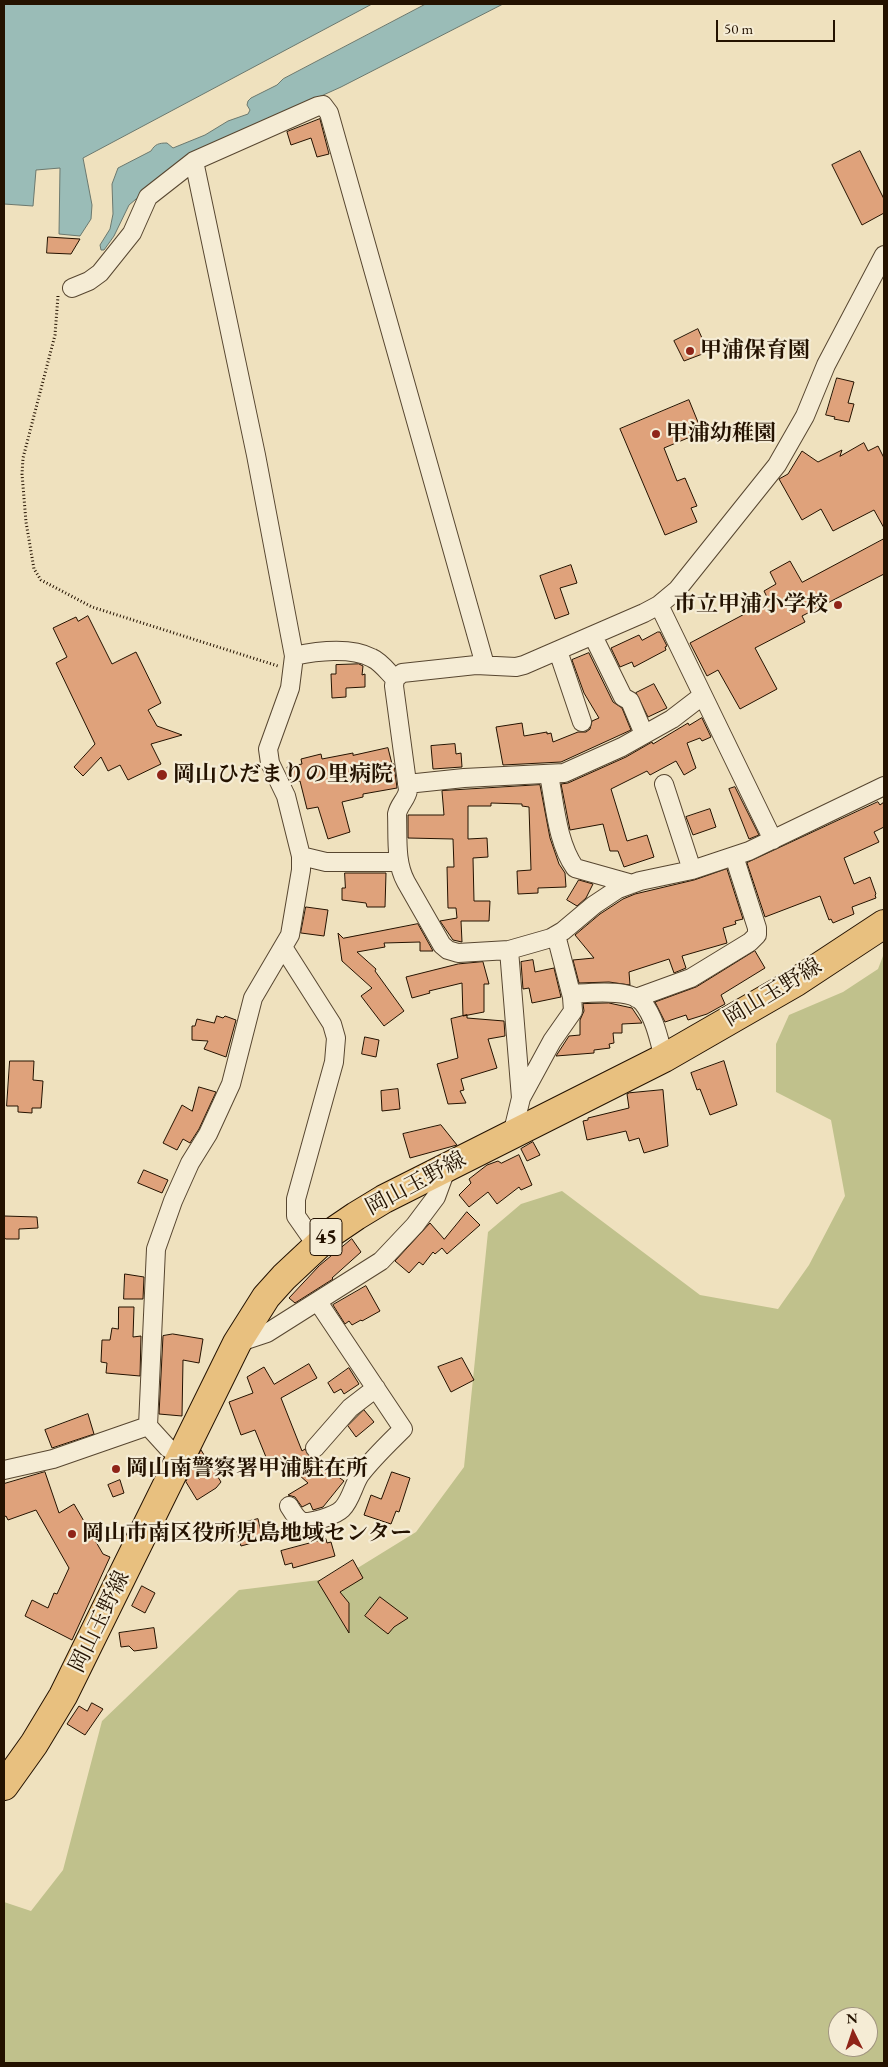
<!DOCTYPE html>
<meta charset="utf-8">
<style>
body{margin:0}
#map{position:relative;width:888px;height:2067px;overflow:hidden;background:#efe1be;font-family:"EB Garamond",serif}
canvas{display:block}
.frame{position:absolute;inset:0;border:5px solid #241200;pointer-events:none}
.north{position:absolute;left:828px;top:2007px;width:50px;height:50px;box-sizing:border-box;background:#f5ecd5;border:1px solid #a19580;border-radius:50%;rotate:356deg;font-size:14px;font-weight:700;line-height:20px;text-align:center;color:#241200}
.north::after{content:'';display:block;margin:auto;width:18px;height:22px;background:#8f2418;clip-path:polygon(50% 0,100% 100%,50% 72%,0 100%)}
.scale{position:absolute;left:716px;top:20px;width:119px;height:22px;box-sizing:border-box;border:2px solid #241200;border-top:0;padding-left:6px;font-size:15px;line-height:18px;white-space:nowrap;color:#241200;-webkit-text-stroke:4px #f5ecd5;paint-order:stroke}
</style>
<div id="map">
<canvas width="888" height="2067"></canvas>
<div class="frame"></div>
<div class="north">N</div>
<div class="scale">50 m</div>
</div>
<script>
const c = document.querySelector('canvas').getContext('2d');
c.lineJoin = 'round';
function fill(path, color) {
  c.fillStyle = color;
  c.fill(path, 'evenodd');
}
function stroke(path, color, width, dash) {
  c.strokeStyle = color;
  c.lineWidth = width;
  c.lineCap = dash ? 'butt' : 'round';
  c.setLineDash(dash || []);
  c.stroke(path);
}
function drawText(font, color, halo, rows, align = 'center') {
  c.font = font + ' "EB Garamond","Noto Serif JP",serif';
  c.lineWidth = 4.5;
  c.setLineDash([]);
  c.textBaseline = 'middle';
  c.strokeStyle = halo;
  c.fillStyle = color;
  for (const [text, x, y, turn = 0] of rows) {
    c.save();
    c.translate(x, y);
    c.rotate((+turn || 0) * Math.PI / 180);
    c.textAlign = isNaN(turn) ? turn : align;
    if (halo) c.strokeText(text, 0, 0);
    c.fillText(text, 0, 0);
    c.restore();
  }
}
fill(new Path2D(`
 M 883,956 L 884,956 L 884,2063 L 4,2063 L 4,1902 L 31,1911 L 63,1870 L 102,1721 L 239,1590 L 343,1577 L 416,1532 L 464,1467 L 488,1232 L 521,1204 L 562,1191 L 700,1295 L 778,1309 L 809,1265 L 845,1196 L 831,1120 L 776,1092 L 776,1044 L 789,1015 L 843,992 L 878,969 ZM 838,2017 L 868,2017 L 868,2047 L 838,2047 Z`), '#c0c18c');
const water = new Path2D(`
 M 4,4 L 372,4 L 83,158 L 92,205 L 91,219 L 80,236 L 59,234 L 60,168 L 36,170 L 33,206 L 4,204 Z
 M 426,4 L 503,4 L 341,87 L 186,157 L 129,205 L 114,236 L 104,250 L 101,250 L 100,245 L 110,229 L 113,214 L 112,184 L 118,168 L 151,151 C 155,144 159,143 167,143 L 173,148 L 205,135 L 228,121 L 248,114 L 250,110 L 247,105 L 248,101 L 251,98 L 277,85 L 283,79 Z`);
fill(water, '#9abcb7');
stroke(water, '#6b786e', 1);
const building = new Path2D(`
 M 320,119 L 329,154 L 317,157 L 311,138 L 291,145 L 287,132 Z
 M 860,151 L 884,199 L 884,213 L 862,225 L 832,165 Z
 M 48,237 L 80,239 L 71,254 L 47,253 Z
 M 698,329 L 706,347 L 703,348 L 705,353 L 684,361 L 674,341 Z
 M 837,378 L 854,382 L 848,403 L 854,404 L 849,422 L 834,419 L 835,417 L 826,415 Z
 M 689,400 L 702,432 L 664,448 L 677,481 L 685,478 L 697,506 L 691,508 L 697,522 L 665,535 L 620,429 Z
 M 864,443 L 868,451 L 878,446 L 884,458 L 884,528 L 874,510 L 833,531 L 821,509 L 802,520 L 779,479 L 788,474 L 802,451 L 818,462 L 842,450 L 840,456 Z
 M 884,539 L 884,574 L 802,616 L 805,622 L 755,648 L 777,689 L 740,709 L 718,670 L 707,676 L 690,643 L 769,601 L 764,591 L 776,584 L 770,572 L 790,561 L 802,582 Z
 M 571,565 L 577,583 L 560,588 L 569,614 L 555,619 L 540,576 Z
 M 88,616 L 112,664 L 136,652 L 161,703 L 148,710 L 157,726 L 182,735 L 151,744 L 161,764 L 128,780 L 120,765 L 108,771 L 101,757 L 83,776 L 74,767 L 95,744 L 56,663 L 67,657 L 53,628 L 76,617 L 78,621 Z
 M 658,632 L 660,632 L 667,646 L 665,647 L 666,650 L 634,667 L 632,662 L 620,667 L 611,648 L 639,635 L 642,640 Z
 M 589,653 L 613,702 L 622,708 L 631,730 L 561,762 L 503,765 L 496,727 L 522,723 L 524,736 L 547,732 L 547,734 L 551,733 L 553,742 L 578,732 L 586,732 L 590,729 L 592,721 L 599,718 L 584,693 L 572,660 Z
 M 359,664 L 363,666 L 362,675 L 365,674 L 365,687 L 346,688 L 346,697 L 332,698 L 331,674 L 336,674 L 336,665 Z
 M 654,684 L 667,708 L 648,717 L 636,693 Z
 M 702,718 L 711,737 L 702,741 L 700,738 L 687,743 L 696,768 L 684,775 L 676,761 L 650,775 L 647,771 L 611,789 L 627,841 L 647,835 L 654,857 L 624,867 L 618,851 L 610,851 L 603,824 L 570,830 L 561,784 L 568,783 L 626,757 L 652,742 L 653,744 L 688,723 L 689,725 Z
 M 455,744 L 456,754 L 461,753 L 462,767 L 433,769 L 431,746 Z
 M 388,748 L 392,764 L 394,764 L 397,788 L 363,794 L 363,797 L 342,802 L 350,832 L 328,839 L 318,807 L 307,809 L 300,781 L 291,782 L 287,767 L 302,764 L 301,759 L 321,754 L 322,759 L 353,753 L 353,755 Z
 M 540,785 L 550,838 L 559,864 L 565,873 L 566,887 L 538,888 L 538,893 L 518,894 L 517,871 L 531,870 L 529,807 L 522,806 L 522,804 L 491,803 L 491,806 L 468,806 L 468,839 L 487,838 L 488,857 L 473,858 L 474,901 L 490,901 L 489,921 L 461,921 L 462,942 L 453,940 L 440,921 L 457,918 L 456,908 L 448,908 L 447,867 L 454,867 L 453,839 L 408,838 L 408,815 L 444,815 L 442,791 Z
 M 735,787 L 759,835 L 749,839 L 729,789 Z
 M 878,802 L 880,805 L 884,802 L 884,827 L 874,832 L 879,842 L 844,858 L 854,884 L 870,877 L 876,894 L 875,895 L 876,898 L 852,907 L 854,914 L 833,923 L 831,919 L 829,920 L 820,896 L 765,917 L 747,863 Z
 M 710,809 L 716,827 L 693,835 L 686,817 Z
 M 727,869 L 743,919 L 735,921 L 736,924 L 723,928 L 727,943 L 682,956 L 686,968 L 674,973 L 669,959 L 629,972 L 630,985 L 609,982 L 579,983 L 573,960 L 594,958 L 575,935 L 600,914 L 623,899 L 635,894 L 694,880 Z
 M 345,873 L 386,873 L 385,907 L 367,907 L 366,903 L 342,900 L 342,888 L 345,888 Z
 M 579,880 L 593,884 L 586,898 L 577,906 L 567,900 Z
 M 306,907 L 328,910 L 324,936 L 301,933 Z
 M 418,924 L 433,951 L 420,951 L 420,942 L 384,943 L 385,947 L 357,952 L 376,969 L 375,971 L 404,1011 L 384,1026 L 361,996 L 372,988 L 342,961 L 338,933 L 343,938 Z
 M 755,951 L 765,968 L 721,995 L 725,1004 L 707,1014 L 688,1020 L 686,1015 L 665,1022 L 655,1002 L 696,987 Z
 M 533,960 L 535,972 L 554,968 L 561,997 L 532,1003 L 529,988 L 523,989 L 521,962 Z
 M 483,962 L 489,984 L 484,984 L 484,1012 L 463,1016 L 462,983 L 429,991 L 430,993 L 412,998 L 406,977 L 458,964 Z
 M 609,1003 L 632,1008 L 642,1023 L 622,1024 L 622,1033 L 613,1033 L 614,1043 L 609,1044 L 610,1048 L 594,1050 L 594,1053 L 556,1056 L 569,1036 L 580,1035 L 580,1020 L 584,1011 L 583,1004 Z
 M 467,1015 L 467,1018 L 504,1021 L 505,1036 L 488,1039 L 497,1068 L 461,1079 L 464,1090 L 460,1091 L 466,1103 L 448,1104 L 437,1064 L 458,1058 L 451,1019 Z
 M 217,1016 L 223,1018 L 225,1016 L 236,1020 L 226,1057 L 204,1049 L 208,1041 L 192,1040 L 192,1026 L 195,1026 L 197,1019 L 214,1023 Z
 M 365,1037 L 379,1040 L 376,1057 L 362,1054 Z
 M 10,1061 L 34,1061 L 33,1080 L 43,1081 L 41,1108 L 32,1108 L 32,1113 L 18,1112 L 18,1106 L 7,1106 Z
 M 724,1061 L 737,1105 L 710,1115 L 700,1089 L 697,1090 L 691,1073 Z
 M 199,1087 L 216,1092 L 199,1129 L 190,1143 L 183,1139 L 177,1150 L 163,1143 L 182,1105 L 192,1111 Z
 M 398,1089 L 400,1109 L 382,1111 L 381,1091 Z
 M 663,1090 L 668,1146 L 644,1153 L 639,1138 L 629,1141 L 626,1131 L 587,1140 L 583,1121 L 588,1120 L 588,1118 L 629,1108 L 627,1094 L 629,1093 Z
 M 441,1125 L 457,1145 L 410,1158 L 403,1134 Z
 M 533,1142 L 540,1155 L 527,1161 L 521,1149 Z
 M 519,1155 L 532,1185 L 521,1190 L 519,1187 L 497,1204 L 488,1192 L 469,1207 L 459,1195 L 471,1183 L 469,1179 L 487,1165 L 498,1161 L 501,1163 Z
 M 144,1170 L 168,1180 L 162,1193 L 138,1183 Z
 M 467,1212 L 480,1225 L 447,1254 L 442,1248 L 435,1254 L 433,1252 L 423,1265 L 419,1262 L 409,1273 L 395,1261 L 430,1223 L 444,1239 Z
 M 4,1216 L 37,1217 L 38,1228 L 19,1229 L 19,1239 L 6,1239 L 4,1238 Z
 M 352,1239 L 361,1252 L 332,1278 L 333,1279 L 295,1303 L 289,1298 L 319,1266 Z
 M 125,1274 L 144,1277 L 143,1299 L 124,1299 Z
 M 366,1286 L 380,1311 L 362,1321 L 361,1320 L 352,1325 L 349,1321 L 345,1324 L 333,1305 Z
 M 119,1307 L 134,1307 L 133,1337 L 141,1336 L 140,1376 L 106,1373 L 107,1363 L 101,1362 L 102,1340 L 110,1340 L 112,1328 L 118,1329 Z
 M 173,1334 L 203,1339 L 199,1363 L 183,1360 L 182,1416 L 159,1414 L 163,1336 Z
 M 462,1358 L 474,1380 L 451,1392 L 438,1367 Z
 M 309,1364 L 317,1378 L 281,1398 L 302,1451 L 305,1449 L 319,1471 L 325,1467 L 344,1481 L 323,1507 L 313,1510 L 310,1503 L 302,1507 L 295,1497 L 288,1495 L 308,1483 L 279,1457 L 268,1462 L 255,1430 L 241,1435 L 229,1402 L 253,1393 L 247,1377 L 264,1367 L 274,1384 Z
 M 349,1368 L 359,1384 L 344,1394 L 341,1389 L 334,1393 L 328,1383 Z
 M 364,1410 L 374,1422 L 356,1437 L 348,1426 Z
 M 88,1414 L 94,1434 L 52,1448 L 45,1430 Z
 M 201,1450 L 221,1482 L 216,1488 L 197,1500 L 186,1482 Z
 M 45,1472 L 59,1513 L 74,1504 L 103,1554 L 110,1557 L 72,1640 L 25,1616 L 32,1600 L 48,1608 L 54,1593 L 57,1594 L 69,1568 L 36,1510 L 8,1520 L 6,1516 L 4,1517 L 4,1484 Z
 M 392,1472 L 410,1478 L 399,1512 L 396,1511 L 391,1524 L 364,1515 L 371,1495 L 381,1499 Z
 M 120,1480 L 124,1493 L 113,1497 L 108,1485 Z
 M 258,1519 L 263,1540 L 241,1546 L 236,1528 L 243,1526 L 242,1523 Z
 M 326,1539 L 327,1543 L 331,1542 L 335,1556 L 293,1568 L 292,1563 L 285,1565 L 281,1551 Z
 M 353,1560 L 363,1578 L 340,1592 L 349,1603 L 349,1633 L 318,1582 Z
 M 142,1586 L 155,1593 L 145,1613 L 132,1606 Z
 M 380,1597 L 408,1618 L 394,1627 L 388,1634 L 365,1616 Z
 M 154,1628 L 157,1648 L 134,1651 L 129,1646 L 121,1647 L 119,1633 Z
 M 92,1703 L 103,1709 L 85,1735 L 67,1724 L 79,1706 L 87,1711 Z`);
fill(building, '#dfa27b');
stroke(building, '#241200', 1);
const minor = new Path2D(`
 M 884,255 L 826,365 L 805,416 L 777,465 L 677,590 L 659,605 L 644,613 L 524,665 L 516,667 L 476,665 L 402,673 L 395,679 L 394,686 L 408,790 C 407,799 399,804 397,814 C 398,837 395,862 406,882 L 442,945 L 448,950 L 458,953 L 509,950 L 551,938 L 563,931 L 594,905 L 618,889 L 640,881 L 692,870 L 749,851 L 884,786
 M 72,288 L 89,281 L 100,273 L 132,233 L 148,197 L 194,161 L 318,106 L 323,105 L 329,113 L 485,665
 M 659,605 L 773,840
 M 593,636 L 623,697 L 630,701 L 644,734
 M 558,651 L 582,722
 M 294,656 C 317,651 351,647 372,658 C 381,662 388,672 395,679
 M 549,775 C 555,805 557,842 575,868 L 632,884
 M 407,784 L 464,778 L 564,773 L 622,747 L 672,719 L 702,696
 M 664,784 L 692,870
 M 301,856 L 326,862 L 399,862
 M 283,947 L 332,1024 L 336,1038 L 334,1062 L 296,1199 L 296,1216 L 317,1246
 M 509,950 L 521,1098 L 512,1135
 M 572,994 C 589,993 631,988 643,1003 C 655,1018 659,1040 664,1058
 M 636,998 L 691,978 L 750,942 L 757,935 L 757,928 L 734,856
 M 521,1098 L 552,1041 L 573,1011 L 572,997 L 556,935
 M 237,1343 L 267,1333 L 381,1261 L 415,1225 L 436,1197 L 447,1167
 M 315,1448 L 350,1408 L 376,1388
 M 182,1456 L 168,1448 L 148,1426 L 156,1249 L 173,1201 L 190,1163 L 208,1134 L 231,1084 L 253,998 L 290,935 L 301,870 L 301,856 L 286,796 L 270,763 L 268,749 L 290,688 L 294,656 L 256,455 L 194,161
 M 4,1470 L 53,1459 L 148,1426
 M 289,1506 C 292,1511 296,1518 301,1521 C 309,1525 336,1515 342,1509 C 351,1500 353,1486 360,1475 C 373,1458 388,1444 403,1429 L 318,1302`);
const primary = new Path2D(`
 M 4,1786 L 34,1744 L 63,1696 L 237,1343 L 266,1297 L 284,1277 L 331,1233 L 356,1216 L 384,1199 L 664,1058 L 796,982 L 884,924`);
stroke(minor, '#574630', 20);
stroke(primary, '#241200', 30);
stroke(new Path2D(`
 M 58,296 L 55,335 L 23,458 L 22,474 L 26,522 L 34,569 L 41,580 L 92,607 L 278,666`), '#241200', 3, [1, 2.5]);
stroke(minor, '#f5ecd5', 18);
stroke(primary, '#e8c07f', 28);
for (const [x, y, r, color] of [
 [690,351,5,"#8f2418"],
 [656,434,5,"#8f2418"],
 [838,605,5,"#8f2418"],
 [162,775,6,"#8f2418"],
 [116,1469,5,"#8f2418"],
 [72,1534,5,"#8f2418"]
]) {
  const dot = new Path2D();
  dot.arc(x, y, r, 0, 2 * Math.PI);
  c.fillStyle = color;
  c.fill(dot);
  stroke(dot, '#f5ecd5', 2);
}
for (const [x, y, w] of [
 [326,1237,32]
]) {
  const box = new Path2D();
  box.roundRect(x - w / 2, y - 18.5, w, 37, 4);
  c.fillStyle = '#f5ecd5';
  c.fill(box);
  stroke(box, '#241200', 1);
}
drawText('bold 21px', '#241200', null, [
 ["45",326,1237]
]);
drawText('bold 22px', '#241200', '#f5ecd5', [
 ["甲浦保育園",700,351],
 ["甲浦幼稚園",666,434],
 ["市立甲浦小学校",828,605,"right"],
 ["岡山ひだまりの里病院",173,775],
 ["岡山南警察署甲浦駐在所",126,1469],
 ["岡山市南区役所児島地域センター",82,1534]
], 'left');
drawText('22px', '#241200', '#f5ecd5', [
 ["岡山玉野線",773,993,-31],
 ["岡山玉野線",416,1184,-28],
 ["岡山玉野線",100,1622,-64]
]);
</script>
